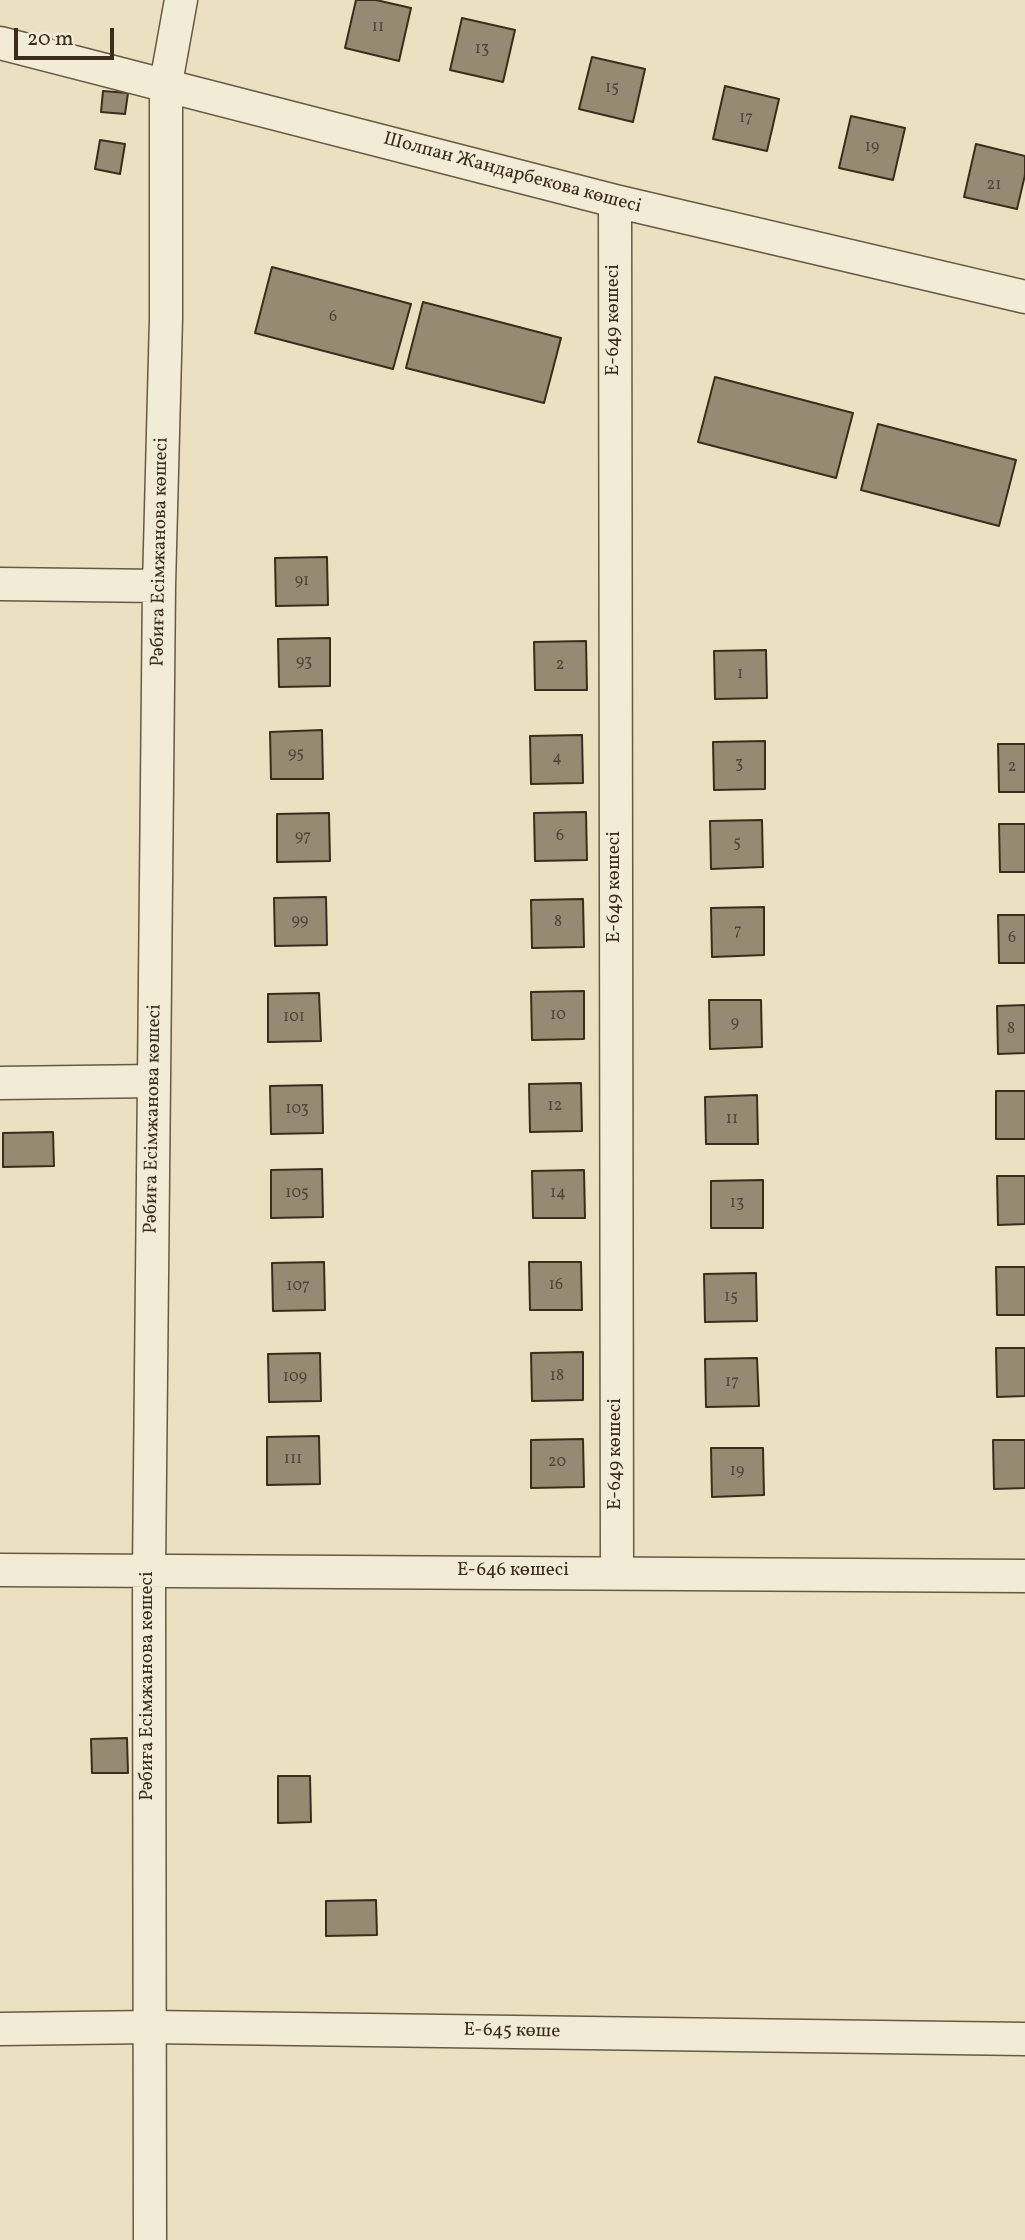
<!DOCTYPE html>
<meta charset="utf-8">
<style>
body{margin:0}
#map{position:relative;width:1025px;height:2240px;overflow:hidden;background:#ebe0bf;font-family:Vollkorn,serif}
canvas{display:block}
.scale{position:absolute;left:14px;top:28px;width:100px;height:32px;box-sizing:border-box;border:4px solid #3b2c1e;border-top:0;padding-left:9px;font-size:21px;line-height:24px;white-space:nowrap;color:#3b2c1e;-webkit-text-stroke:5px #f2ebd5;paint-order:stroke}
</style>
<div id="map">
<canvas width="1025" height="2240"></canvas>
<div class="scale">20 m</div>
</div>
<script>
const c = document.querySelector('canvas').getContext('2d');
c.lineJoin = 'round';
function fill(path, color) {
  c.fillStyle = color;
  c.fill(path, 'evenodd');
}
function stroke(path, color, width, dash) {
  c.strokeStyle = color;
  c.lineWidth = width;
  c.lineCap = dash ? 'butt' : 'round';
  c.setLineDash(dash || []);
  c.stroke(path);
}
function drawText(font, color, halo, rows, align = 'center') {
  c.font = font + ' Vollkorn,serif';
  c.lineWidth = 5;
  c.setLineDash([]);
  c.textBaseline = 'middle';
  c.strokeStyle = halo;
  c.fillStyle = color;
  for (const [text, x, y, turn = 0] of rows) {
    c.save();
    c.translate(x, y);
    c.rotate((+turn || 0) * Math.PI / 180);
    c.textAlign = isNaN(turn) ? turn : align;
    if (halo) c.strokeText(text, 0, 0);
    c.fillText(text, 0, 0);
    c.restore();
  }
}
const building = new Path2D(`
 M 356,0 L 376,0 L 411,8 L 399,61 L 345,48 Z
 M 462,18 L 515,30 L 503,82 L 450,70 Z
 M 592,57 L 645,69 L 633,122 L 579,109 Z
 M 725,86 L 779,99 L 767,151 L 713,139 Z
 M 103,91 L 128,93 L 125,114 L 101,112 Z
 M 851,116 L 905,128 L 893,180 L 839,168 Z
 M 100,140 L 125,144 L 120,174 L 95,169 Z
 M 976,144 L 1025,156 L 1025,175 L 1017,209 L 964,197 Z
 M 272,267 L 411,304 L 393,369 L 255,333 Z
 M 423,302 L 561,338 L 544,403 L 406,368 Z
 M 715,377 L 853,413 L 836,478 L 698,442 Z
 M 878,424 L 1016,460 L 999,526 L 861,490 Z
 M 327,557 L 328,605 L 276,606 L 275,558 Z
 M 330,638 L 330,686 L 279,687 L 278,639 Z
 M 586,641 L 587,690 L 535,690 L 534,642 Z
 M 766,650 L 767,698 L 715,699 L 714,651 Z
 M 322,730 L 323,779 L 271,779 L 270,732 Z
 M 582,735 L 583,783 L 531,784 L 530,736 Z
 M 765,741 L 765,789 L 714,790 L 713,742 Z
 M 998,744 L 1025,744 L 1025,792 L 999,792 Z
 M 586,812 L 587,860 L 535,861 L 534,813 Z
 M 329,813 L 330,861 L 277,862 L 277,814 Z
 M 762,820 L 763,867 L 711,869 L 710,821 Z
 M 999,824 L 1025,824 L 1025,872 L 1000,872 Z
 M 326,897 L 327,945 L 275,946 L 274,898 Z
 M 583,899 L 584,947 L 532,948 L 531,900 Z
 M 764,907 L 764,955 L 712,957 L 711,908 Z
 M 998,915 L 1025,915 L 1025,963 L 999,963 Z
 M 584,991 L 584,1039 L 532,1040 L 531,992 Z
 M 319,993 L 321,1041 L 268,1042 L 268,994 Z
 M 709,1000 L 761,1000 L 762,1047 L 710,1049 Z
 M 1025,1005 L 1025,1053 L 998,1054 L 997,1006 Z
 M 581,1083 L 582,1131 L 530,1132 L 529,1084 Z
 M 322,1085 L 323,1133 L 271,1134 L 270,1086 Z
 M 996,1091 L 1025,1091 L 1025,1139 L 996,1139 Z
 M 757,1095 L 758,1144 L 706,1144 L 705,1097 Z
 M 53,1132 L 54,1166 L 3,1167 L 3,1133 Z
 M 322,1169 L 323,1217 L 271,1218 L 271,1170 Z
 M 584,1170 L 585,1218 L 533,1218 L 532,1171 Z
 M 997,1176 L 1025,1176 L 1025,1224 L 998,1225 Z
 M 763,1180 L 763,1228 L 711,1228 L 711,1181 Z
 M 324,1262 L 325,1310 L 273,1311 L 272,1263 Z
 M 529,1262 L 581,1262 L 582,1310 L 530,1310 Z
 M 996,1267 L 1025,1267 L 1025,1315 L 997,1315 Z
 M 756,1273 L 757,1321 L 705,1322 L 704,1274 Z
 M 996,1348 L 1025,1348 L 1025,1396 L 997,1397 Z
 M 583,1352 L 583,1400 L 532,1401 L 531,1353 Z
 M 320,1353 L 321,1401 L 269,1402 L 268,1354 Z
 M 757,1358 L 759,1406 L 706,1407 L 705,1359 Z
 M 319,1436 L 320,1484 L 267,1485 L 267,1437 Z
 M 583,1439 L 584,1487 L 531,1488 L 531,1440 Z
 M 993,1440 L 1025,1440 L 1025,1488 L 994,1489 Z
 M 711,1448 L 763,1448 L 764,1495 L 712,1497 Z
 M 127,1738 L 128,1773 L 92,1773 L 91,1739 Z
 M 278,1776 L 310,1776 L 311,1822 L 278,1823 Z
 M 376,1900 L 377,1935 L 326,1936 L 326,1901 Z`);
fill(building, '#978a72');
stroke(building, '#3b2c1e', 2);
const minor = new Path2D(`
 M 0,43 L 615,201 L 1025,297
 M 615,201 L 617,1573
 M 0,584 L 159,586
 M 0,1083 L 154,1081
 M 0,1570 L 1025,1576
 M 0,2029 L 150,2027 L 1025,2039
 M 150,2240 L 149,1571 L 159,586 L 166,318 L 166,83 L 181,0`);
stroke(minor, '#675946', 35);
stroke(minor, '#f2ebd5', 32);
drawText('16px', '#524433', null, [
 ["11",378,28],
 ["13",482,50],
 ["15",612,89],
 ["17",746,119],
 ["19",872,148],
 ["21",994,186],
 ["6",333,318],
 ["91",302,582],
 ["93",304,663],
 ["2",560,666],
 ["1",740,675],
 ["95",296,755],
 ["4",557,759],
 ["3",739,765],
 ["2",1012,768],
 ["6",560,837],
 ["97",303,838],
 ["5",737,844],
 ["99",300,922],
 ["8",558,923],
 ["7",738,932],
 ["6",1012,939],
 ["10",558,1016],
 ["101",294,1018],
 ["9",735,1024],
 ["8",1011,1030],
 ["12",555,1107],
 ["103",297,1110],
 ["11",732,1120],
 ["105",297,1194],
 ["14",558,1194],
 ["13",737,1204],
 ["16",556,1286],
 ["107",298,1287],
 ["15",731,1298],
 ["18",557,1377],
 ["109",295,1378],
 ["17",732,1383],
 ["111",293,1460],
 ["20",557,1463],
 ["19",737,1472]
]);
drawText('19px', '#3b2c1e', '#f2ebd5', [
 ["Шолпан Жандарбекова көшесі",512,174,15],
 ["Е-649 көшесі",615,320,-90],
 ["Рәбиға Есімжанова көшесі",161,552,-89],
 ["Е-649 көшесі",616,887,-90],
 ["Рәбиға Есімжанова көшесі",154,1119,-89],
 ["Е-649 көшесі",617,1454,-90],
 ["Е-646 көшесі",513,1572],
 ["Рәбиға Есімжанова көшесі",149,1686,-90],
 ["Е-645 көше",512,2032,1]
]);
</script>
